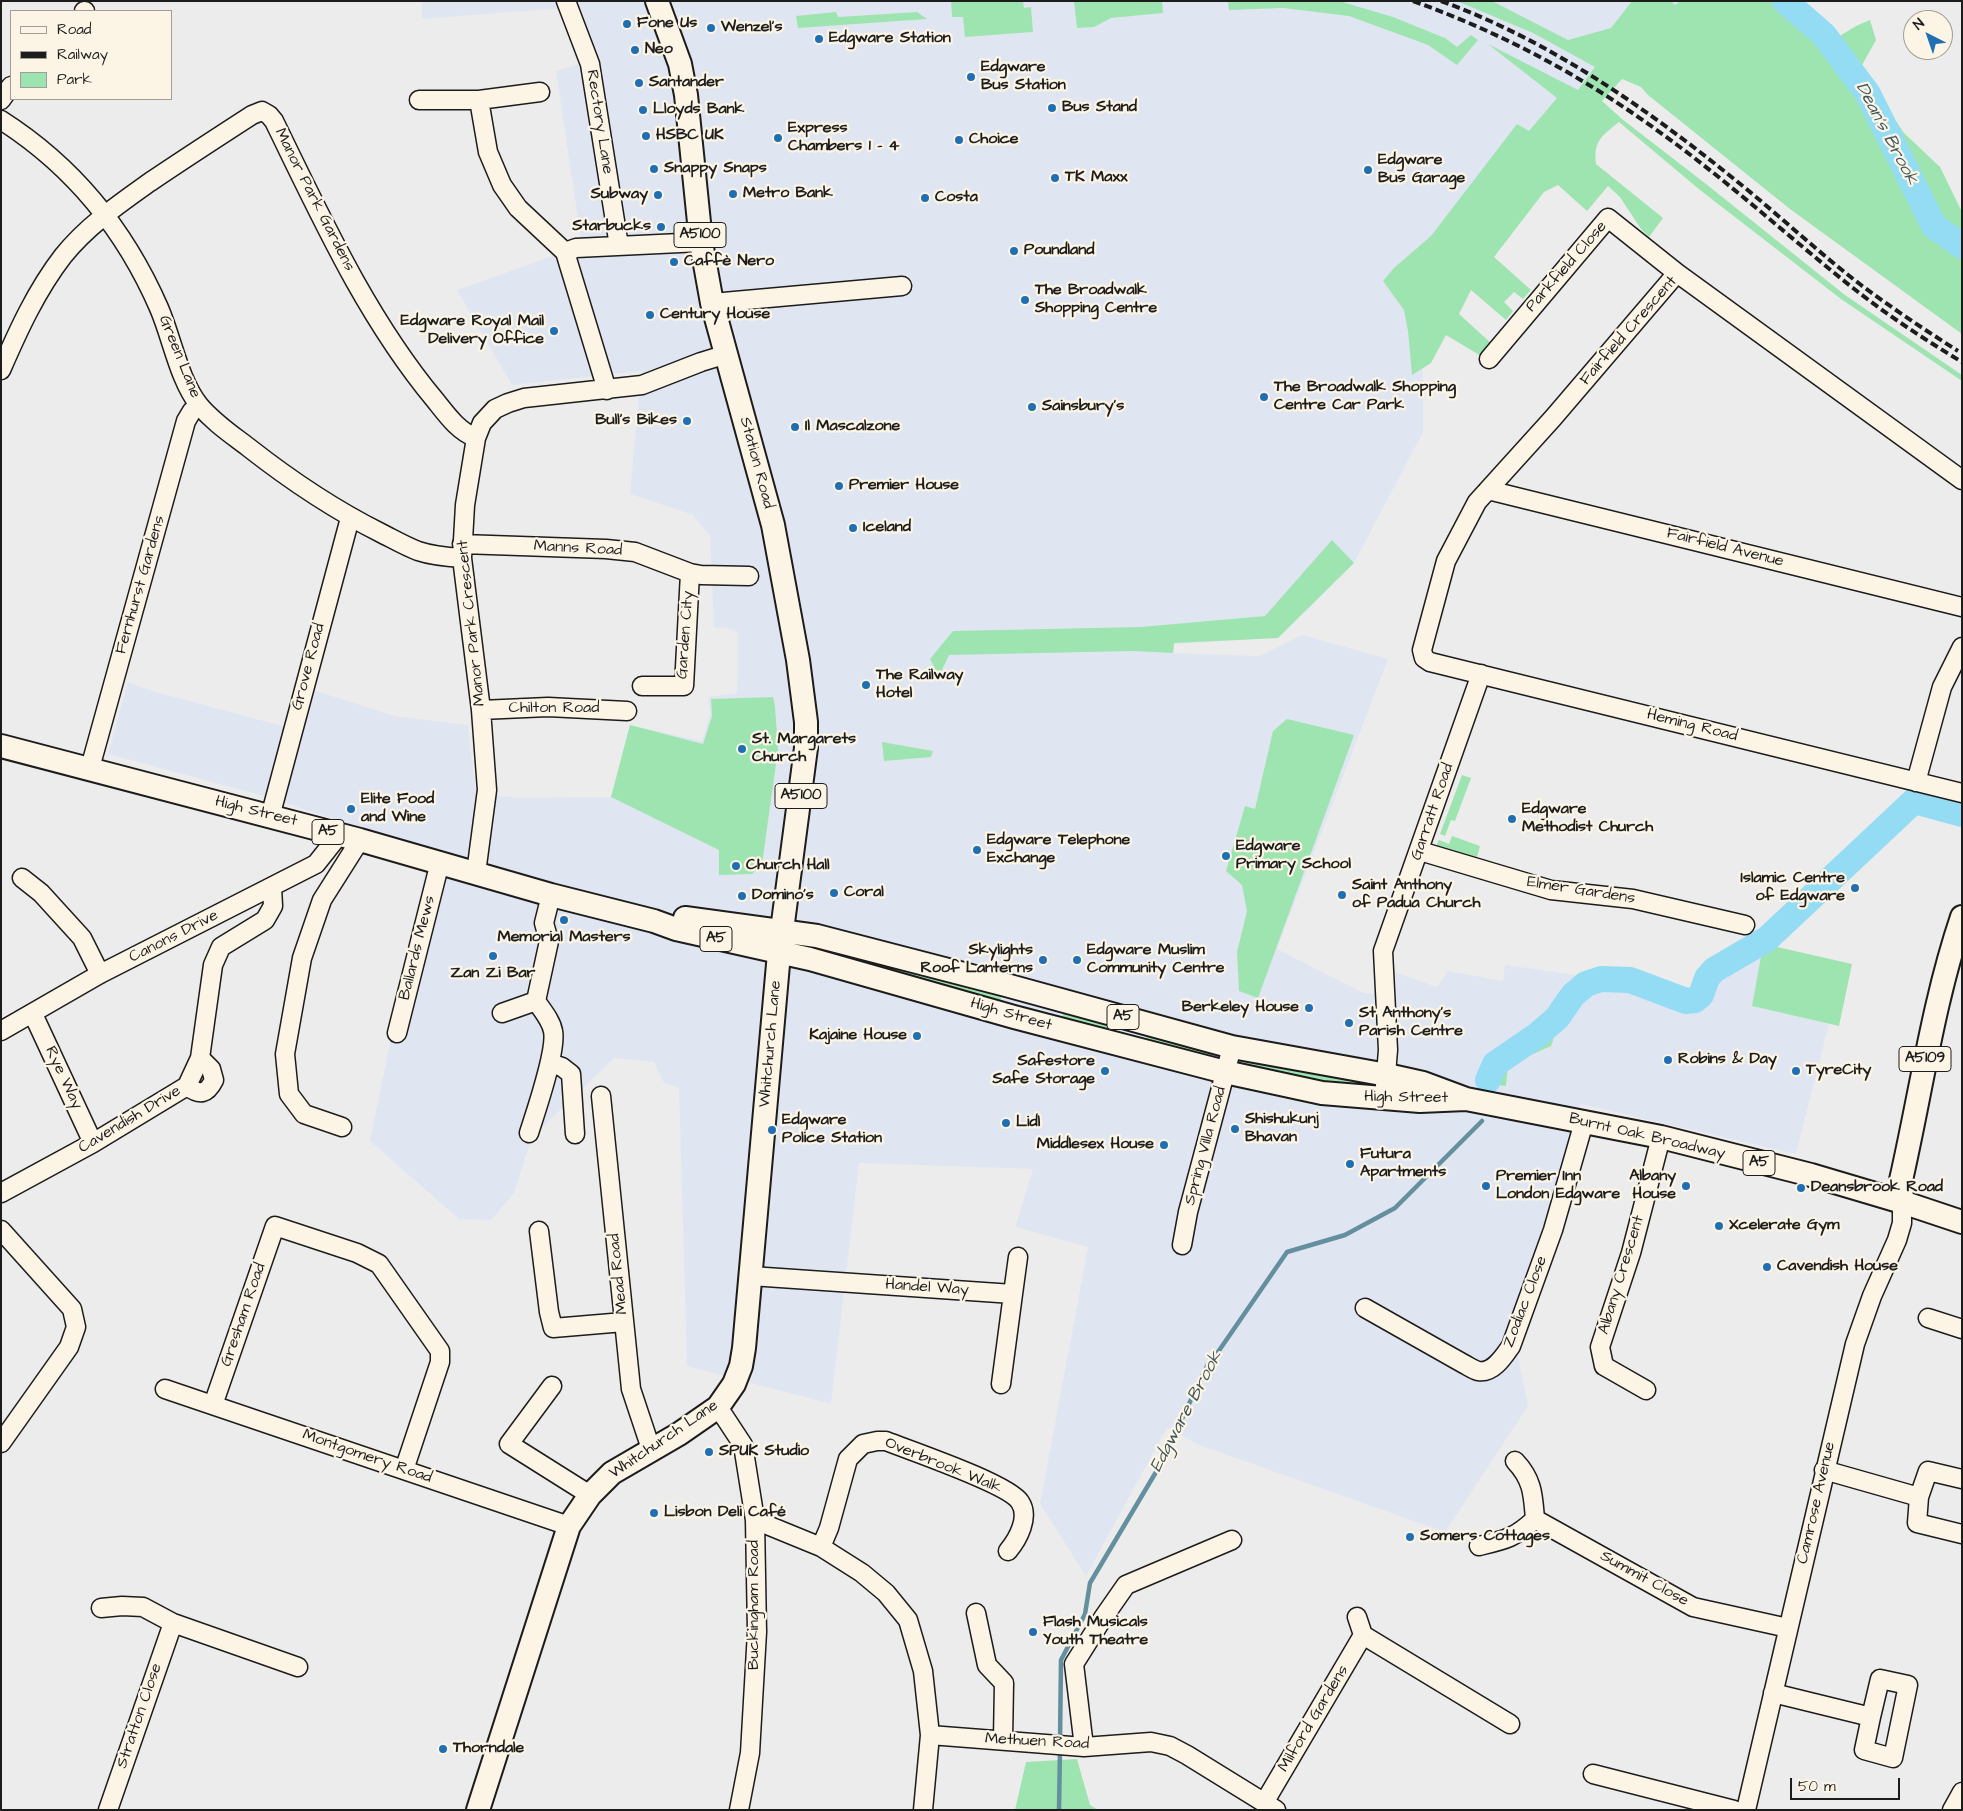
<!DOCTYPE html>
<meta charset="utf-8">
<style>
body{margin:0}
#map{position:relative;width:1963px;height:1811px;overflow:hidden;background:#ececec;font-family:"Architects Daughter",sans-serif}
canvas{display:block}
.frame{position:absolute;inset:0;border:2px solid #1c1c1c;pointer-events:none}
.legend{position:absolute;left:10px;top:10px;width:162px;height:90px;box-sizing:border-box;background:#fcf5e5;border:1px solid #a29e95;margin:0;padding:6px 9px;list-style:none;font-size:15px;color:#1c1c1c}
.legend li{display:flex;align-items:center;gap:10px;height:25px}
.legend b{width:25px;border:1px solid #a29e95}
.north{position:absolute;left:1903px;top:10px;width:50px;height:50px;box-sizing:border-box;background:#fcf5e5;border:1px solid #a29e95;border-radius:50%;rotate:319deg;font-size:14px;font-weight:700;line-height:20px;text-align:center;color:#1c1c1c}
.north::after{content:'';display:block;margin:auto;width:18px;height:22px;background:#1f6fb2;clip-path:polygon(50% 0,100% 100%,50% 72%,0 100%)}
.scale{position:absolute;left:1790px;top:1778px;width:110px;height:22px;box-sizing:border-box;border:2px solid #1c1c1c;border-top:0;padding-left:6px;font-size:15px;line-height:18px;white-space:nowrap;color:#1c1c1c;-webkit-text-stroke:4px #fcf5e5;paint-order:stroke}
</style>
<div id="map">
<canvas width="1963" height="1811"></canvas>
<div class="frame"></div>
<ul class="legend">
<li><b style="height:6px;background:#fcf5e5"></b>Road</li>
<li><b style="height:6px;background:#1c1c1c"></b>Railway</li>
<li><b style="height:14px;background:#9ee4b0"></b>Park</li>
</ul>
<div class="north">N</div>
<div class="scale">50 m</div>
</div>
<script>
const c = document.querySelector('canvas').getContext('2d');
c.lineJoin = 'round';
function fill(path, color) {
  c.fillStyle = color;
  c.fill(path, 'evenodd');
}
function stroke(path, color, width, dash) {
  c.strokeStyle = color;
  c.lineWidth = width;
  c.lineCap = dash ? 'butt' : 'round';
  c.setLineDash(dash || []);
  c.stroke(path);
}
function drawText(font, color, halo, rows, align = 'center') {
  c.font = font + ' "Architects Daughter",sans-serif';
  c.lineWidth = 4.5;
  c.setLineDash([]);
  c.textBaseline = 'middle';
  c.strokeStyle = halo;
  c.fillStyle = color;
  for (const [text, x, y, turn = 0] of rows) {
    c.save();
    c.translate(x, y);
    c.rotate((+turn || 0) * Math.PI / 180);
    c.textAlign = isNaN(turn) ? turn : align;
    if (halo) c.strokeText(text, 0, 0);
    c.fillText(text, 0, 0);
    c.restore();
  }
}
fill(new Path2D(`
 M 422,1 L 560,1 L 563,8 L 422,19 Z
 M 568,1 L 1680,1 L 1664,15 L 1423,280 L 1423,432 L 1354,563 L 1278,638 L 1174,644 L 1173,653 L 1260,656 L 1302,635 L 1388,659 L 1277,949 L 1363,993 L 1388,995 L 1388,970 L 1437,987 L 1448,971 L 1503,981 L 1505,965 L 1576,975 L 1690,1009 L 1702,1002 L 1721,974 L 1764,945 L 1752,1006 L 1829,1024 L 1796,1154 L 1580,1104 L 1518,1356 L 1528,1406 L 1445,1532 L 1199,1445 L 1167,1428 L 1086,1576 L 1040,1504 L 1088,1247 L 1015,1227 L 1033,1169 L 859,1163 L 831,1404 L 687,1366 L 679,1088 L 664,1083 L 654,1062 L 614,1058 L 532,1137 L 514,1193 L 491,1220 L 459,1219 L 370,1141 L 429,851 L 264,796 L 108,754 L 128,682 L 152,691 L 290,728 L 301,686 L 394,716 L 468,725 L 476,794 L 520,798 L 611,797 L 630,725 L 702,741 L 710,714 L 708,697 L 737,693 L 738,633 L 727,628 L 714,627 L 710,536 L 693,515 L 630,494 L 641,371 L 512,385 L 457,290 L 550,257 L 581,239 L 556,71 L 590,61 Z`), '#e0e6f1');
fill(new Path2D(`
 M 951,1 L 1023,1 L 1024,8 L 1031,7 L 1033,32 L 965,37 L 963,17 L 952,17 Z
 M 1074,1 L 1162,1 L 1163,13 L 1111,18 L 1094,27 L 1077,28 Z
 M 1228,1 L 1339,1 L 1393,17 L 1445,38 L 1457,47 L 1471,35 L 1478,40 L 1457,65 L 1428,45 L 1349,16 L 1283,8 L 1229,10 Z
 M 1457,1 L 1492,1 L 1568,40 L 1611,28 L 1632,1 L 1671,1 L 1675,5 L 1680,1 L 1796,1 L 1833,40 L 1856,26 L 1870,20 L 1876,40 L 1862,65 L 1879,96 L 1904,133 L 1940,167 L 1962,212 L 1962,334 L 1790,209 L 1648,95 L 1641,87 L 1622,79 L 1602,101 L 1622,119 L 1706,184 L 1845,295 L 1962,375 L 1962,381 L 1841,299 L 1700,190 L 1619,122 C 1603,135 1593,140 1596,164 L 1663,218 L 1649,237 L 1641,229 L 1620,197 L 1608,186 L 1587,211 L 1558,185 L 1544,192 L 1494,257 L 1531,290 L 1523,299 L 1514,292 L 1504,302 L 1513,311 L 1506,320 L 1471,290 L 1459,314 L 1492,344 L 1481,356 L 1446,335 L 1431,363 L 1412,375 L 1408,331 L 1404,310 L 1383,281 L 1394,268 L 1431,236 L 1517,124 L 1529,131 L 1557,98 L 1488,44 L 1578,90 L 1595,67 L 1533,33 Z
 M 836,12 L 838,17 L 917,12 L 927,19 L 798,28 L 796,16 Z
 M 1332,540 L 1354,563 L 1278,638 L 1174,643 L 1173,653 L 1133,651 L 949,655 L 939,676 L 930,659 L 953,631 L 1141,627 L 1265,616 Z
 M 773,697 L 775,706 L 778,750 L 761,871 L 754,871 L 753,874 L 719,875 L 719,850 L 611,797 L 630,725 L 703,744 L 712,716 L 711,699 Z
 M 1287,719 L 1354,735 L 1258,998 L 1239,991 L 1237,952 L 1247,911 L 1242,885 L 1226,871 L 1245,806 L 1255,809 L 1273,731 Z
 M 882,742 L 933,751 L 931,757 L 884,761 Z
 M 1462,775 L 1471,778 L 1455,821 L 1451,820 L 1445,836 L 1440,834 Z
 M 1913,795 L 1919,796 L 1867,849 L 1863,847 L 1830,879 L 1785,929 L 1764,944 L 1852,964 L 1839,1026 L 1752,1006 L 1763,945 L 1721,974 L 1702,1002 L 1691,1009 L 1604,987 L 1579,1001 L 1561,1017 L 1551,1046 L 1531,1055 L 1520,1052 L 1508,1064 L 1506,1086 L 1479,1083 L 1487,1068 L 1547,1017 L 1564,994 L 1599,973 L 1694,997 L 1705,970 L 1773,927 L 1794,909 L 1832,863 L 1874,831 Z
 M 1452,836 L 1480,846 L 1477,857 L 1436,846 L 1439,840 L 1449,844 Z
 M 847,951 L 1002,993 L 1000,1002 L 845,959 Z
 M 1064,1010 L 1114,1023 L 1112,1031 L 1062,1018 Z
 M 1148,1033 L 1214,1050 L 1212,1057 L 1146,1040 Z
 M 1247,1057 L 1370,1081 L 1368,1088 L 1307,1078 L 1245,1065 Z
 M 1077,1759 L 1090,1805 L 1098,1810 L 1015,1810 L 1026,1762 Z`), '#9ee4b0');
stroke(new Path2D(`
 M 1060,1741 L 1061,1660 L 1085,1614 L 1090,1583 L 1159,1467 L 1208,1364 L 1218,1352 L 1287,1252 L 1345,1235 L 1395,1208 L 1482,1121
 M 1059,1810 L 1060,1749`), '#638f9e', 4.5);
stroke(new Path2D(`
 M 1785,1 L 1824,35 L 1868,94 L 1934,226 L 1962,246
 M 1488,1080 L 1495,1064 L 1536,1036 L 1557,1018 L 1573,995 L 1586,984 L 1601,979 L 1630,980 L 1686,1001 L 1695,1000 L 1701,995 L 1707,978 L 1714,970 L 1767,939 L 1914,801 L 1962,814`), '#93dcf4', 26);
const minor = new Path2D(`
 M 566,1 L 590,64 L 619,246
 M 84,11 L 85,11
 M 1,100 L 11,86
 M 419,100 L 479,100 L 540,92
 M 479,100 L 488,152 L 502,185 L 518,208 L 565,252 L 607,390
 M 1,120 C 73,166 125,230 159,308 C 172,338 179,380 199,405 C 213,422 231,434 248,447 C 290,480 333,509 381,533 C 393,539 405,546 418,551 C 433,556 447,557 462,558
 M 565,252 L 576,248 L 701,242
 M 712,303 L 902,286
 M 1489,359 L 1608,218 L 1677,273
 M 1,370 C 18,331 36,291 63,256 C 87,226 119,204 150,182 C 184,159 218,137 252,115 L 262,111 L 269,115 L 274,121 C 321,217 366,317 435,400 C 447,415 458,431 476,438
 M 1962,480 L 1677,273 L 1553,418 L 1477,502 L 1446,561 L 1422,650 L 1424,658 L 1430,662 L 1962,793
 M 1488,490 L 1962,607
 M 462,544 L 606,549 L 635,552 L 690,573
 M 642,686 L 684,686 L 690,573 L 701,575 L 749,576
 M 481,710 L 548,707 L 627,711
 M 90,768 L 186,421 L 192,411 L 199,405
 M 1916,782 L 1942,687 L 1962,647
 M 270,817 L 350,518
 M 1420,851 L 1551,890 L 1633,899 L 1745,925
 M 476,873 L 487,790 L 481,710 L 462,558 L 465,505 L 476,438 L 482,423 L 495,409 L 508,403 L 524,398 L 642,385 L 701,362 L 727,354
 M 22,878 L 41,893 L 82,938 L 100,974
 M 502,1013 L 536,1001 L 549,941 L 544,923 L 551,895
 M 33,1014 L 93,1143
 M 1,1031 L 100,974 L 316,864 L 339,835
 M 397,1033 L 440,862
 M 550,1063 L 562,1067 L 571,1074 L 575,1134
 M 187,1086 C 200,1096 207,1094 214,1080 L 211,1069 L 200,1058
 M 1385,1086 L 1388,1050 L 1383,951 L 1481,674
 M 601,1096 L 631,1389 L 651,1449
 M 342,1127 L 304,1114 L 289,1094 L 285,1054 L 302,958 L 322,900 L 360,840
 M 529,1133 C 536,1111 557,1050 553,1031 C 551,1020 542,1010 536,1001
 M 1,1193 L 93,1143 L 187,1086 L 200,1058 L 213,965 L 221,947 L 265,920 L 273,906 L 272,887
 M 1,1230 L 72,1309 L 76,1327 L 69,1347 L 1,1443
 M 539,1231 L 549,1312 L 553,1328 L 624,1322
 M 1182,1245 L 1188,1212 L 1232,1047
 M 751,1276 L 1013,1294 L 1001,1384
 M 1013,1294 L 1018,1257
 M 1365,1308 L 1464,1364 C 1468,1366 1474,1370 1478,1371 C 1493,1374 1504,1356 1511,1346 L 1553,1230 L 1584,1122
 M 1928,1318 L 1962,1329
 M 552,1386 L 509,1444 L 590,1495
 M 165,1389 L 569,1526
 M 1646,1390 L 1604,1366 L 1600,1347 L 1631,1253 L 1661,1137
 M 213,1405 L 275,1226 L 357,1253 L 379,1264 L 440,1351 L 440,1362 L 404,1470
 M 718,1407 L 743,1445 L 755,1520 L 757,1632 L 750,1753 L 739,1810
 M 1824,1470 L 1919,1497
 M 1962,1479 L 1928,1471 L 1919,1497 L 1917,1523 L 1962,1534
 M 1535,1519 L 1693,1607 L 1788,1628
 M 755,1520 L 821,1547 L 862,1573 L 886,1593 L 908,1620 L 923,1671 L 930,1735 L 923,1810
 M 1479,1546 C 1505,1540 1515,1538 1535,1519 C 1533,1495 1533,1480 1515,1461
 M 821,1547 L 829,1528 L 848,1459 L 863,1444 L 877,1441 L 886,1441 C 911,1451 1009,1484 1020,1502 C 1030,1517 1018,1539 1008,1551
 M 101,1608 L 122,1606 L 143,1607 L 173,1623 L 298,1667
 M 976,1613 L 987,1665 L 1004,1683 L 1003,1740
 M 1357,1617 L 1363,1635
 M 1773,1693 L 1871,1717 L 1864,1750 L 1893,1758 L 1908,1685 L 1880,1679 L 1871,1717
 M 930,1735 L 1084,1747 L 1151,1742 L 1170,1746 L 1187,1755 L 1276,1810
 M 1084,1747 L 1074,1664 L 1103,1618 L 1126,1585 L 1232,1540
 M 1593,1774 L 1734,1810
 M 1264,1803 L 1363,1635 L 1510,1724
 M 108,1810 L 173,1623
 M 1746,1810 L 1855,1344 L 1872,1296 L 1897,1240 L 1902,1223 L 1902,1202
 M 1952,1810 L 1962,1792`);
const major = new Path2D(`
 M 1,746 L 360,840 L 551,895 L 654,921 L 676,929 L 810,959 L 1014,1017 L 1225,1072 L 1322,1093 L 1420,1101 L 1466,1099
 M 685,918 L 817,936 L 1006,985 L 1232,1047 L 1387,1075 L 1423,1083 L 1466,1099 L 1661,1137 L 1811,1175 L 1902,1202 L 1962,1222
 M 1902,1202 L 1901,1180 C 1921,1092 1933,1003 1962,917
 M 478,1810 L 569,1526 L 590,1495 L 612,1473 L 679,1434 L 718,1407 L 734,1384 L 741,1366 L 744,1348 L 779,953 L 806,748 L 806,722 L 798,660 L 773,525 L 712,303 L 701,242 L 686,95 L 680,64 L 657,1`);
stroke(minor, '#1c1c1c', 21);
stroke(major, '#1c1c1c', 26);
stroke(minor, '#fcf5e5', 18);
stroke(major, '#fcf5e5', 22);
stroke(new Path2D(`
 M 1413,1 C 1505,34 1586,78 1665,136 C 1730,183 1790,238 1853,288 C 1887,315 1924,339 1962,362
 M 1441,1 C 1551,41 1649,110 1739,183 C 1780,216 1819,253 1861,285 C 1892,308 1925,330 1958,351`), '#1c1c1c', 4, [8, 4]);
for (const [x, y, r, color] of [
 [627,24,5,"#1f6fb2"],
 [711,28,5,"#1f6fb2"],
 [819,39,5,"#1f6fb2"],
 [635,50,5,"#1f6fb2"],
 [971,77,5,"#1f6fb2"],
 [639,83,5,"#1f6fb2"],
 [1052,108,5,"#1f6fb2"],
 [643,110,5,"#1f6fb2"],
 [646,136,5,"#1f6fb2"],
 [778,138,5,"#1f6fb2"],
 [959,140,5,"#1f6fb2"],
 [654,169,5,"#1f6fb2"],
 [1368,170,5,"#1f6fb2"],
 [1055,178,5,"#1f6fb2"],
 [733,194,5,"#1f6fb2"],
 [658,195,5,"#1f6fb2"],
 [925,198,5,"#1f6fb2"],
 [661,227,5,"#1f6fb2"],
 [1014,251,5,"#1f6fb2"],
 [674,262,5,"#1f6fb2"],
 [1025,300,5,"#1f6fb2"],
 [650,315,5,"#1f6fb2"],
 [554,331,5,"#1f6fb2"],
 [1264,397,5,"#1f6fb2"],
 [1032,407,5,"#1f6fb2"],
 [687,421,5,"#1f6fb2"],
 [795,427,5,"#1f6fb2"],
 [839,486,5,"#1f6fb2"],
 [853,528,5,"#1f6fb2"],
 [866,685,5,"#1f6fb2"],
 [742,749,5,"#1f6fb2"],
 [351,809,5,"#1f6fb2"],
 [1512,819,5,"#1f6fb2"],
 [977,850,5,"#1f6fb2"],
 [1226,856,5,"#1f6fb2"],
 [736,866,5,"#1f6fb2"],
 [1855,888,5,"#1f6fb2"],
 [834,893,5,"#1f6fb2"],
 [1342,895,5,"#1f6fb2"],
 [742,896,5,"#1f6fb2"],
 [564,920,5,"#1f6fb2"],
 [493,956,5,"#1f6fb2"],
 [1043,960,5,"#1f6fb2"],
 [1077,960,5,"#1f6fb2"],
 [1309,1008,5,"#1f6fb2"],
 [1349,1023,5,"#1f6fb2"],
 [917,1036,5,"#1f6fb2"],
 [1668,1060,5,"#1f6fb2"],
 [1105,1071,5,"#1f6fb2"],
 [1796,1071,5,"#1f6fb2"],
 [1006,1123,5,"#1f6fb2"],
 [1235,1129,5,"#1f6fb2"],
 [772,1130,5,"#1f6fb2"],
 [1164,1145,5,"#1f6fb2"],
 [1350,1164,5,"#1f6fb2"],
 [1486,1186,5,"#1f6fb2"],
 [1686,1186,5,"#1f6fb2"],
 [1801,1188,5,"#1f6fb2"],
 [1719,1226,5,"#1f6fb2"],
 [1767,1267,5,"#1f6fb2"],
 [709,1452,5,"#1f6fb2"],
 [654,1513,5,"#1f6fb2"],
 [1410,1537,5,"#1f6fb2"],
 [1033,1632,5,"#1f6fb2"],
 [443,1749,5,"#1f6fb2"]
]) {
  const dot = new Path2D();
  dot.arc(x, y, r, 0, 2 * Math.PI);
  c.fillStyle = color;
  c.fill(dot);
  stroke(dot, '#fcf5e5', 2);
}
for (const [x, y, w] of [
 [700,235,52],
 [801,796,52],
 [328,832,32],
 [716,939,32],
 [1123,1017,32],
 [1925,1059,52],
 [1759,1163,32]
]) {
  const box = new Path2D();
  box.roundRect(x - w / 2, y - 12.5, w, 25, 4);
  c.fillStyle = '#fcf5e5';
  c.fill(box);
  stroke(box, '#1c1c1c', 1);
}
drawText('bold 15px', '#1c1c1c', null, [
 ["A5100",700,235],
 ["A5100",801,796],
 ["A5",328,832],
 ["A5",716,939],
 ["A5",1123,1017],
 ["A5109",1925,1059],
 ["A5",1759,1163]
]);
drawText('bold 16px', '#1c1c1c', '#fcf5e5', [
 ["Fone Us",637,24],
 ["Wenzel's",721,28],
 ["Edgware Station",829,39],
 ["Neo",645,50],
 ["Edgware",981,68],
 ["Bus Station",981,86],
 ["Santander",649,83],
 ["Bus Stand",1062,108],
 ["Lloyds Bank",653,110],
 ["Express",788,129],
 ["Chambers 1 - 4",788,147],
 ["HSBC UK",656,136],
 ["Choice",969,140],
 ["Edgware",1378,161],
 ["Bus Garage",1378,179],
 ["Snappy Snaps",664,169],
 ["TK Maxx",1065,178],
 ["Metro Bank",743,194],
 ["Subway",648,195,"right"],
 ["Costa",935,198],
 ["Starbucks",651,227,"right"],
 ["Poundland",1024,251],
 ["Caffè Nero",684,262],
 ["The Broadwalk",1035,291],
 ["Shopping Centre",1035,309],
 ["Century House",660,315],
 ["Edgware Royal Mail",544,322,"right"],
 ["Delivery Office",544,340,"right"],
 ["The Broadwalk Shopping",1274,388],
 ["Centre Car Park",1274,406],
 ["Sainsbury's",1042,407],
 ["Bull's Bikes",677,421,"right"],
 ["Il Mascalzone",805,427],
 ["Premier House",849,486],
 ["Iceland",863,528],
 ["The Railway",876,676],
 ["Hotel",876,694],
 ["St. Margarets",752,740],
 ["Church",752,758],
 ["Elite Food",361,800],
 ["and Wine",361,818],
 ["Edgware",1522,810],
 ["Methodist Church",1522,828],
 ["Edgware Telephone",987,841],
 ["Exchange",987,859],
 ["Edgware",1236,847],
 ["Primary School",1236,865],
 ["Church Hall",746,866],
 ["Islamic Centre",1845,879,"right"],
 ["of Edgware",1845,897,"right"],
 ["Saint Anthony",1352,886],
 ["of Padua Church",1352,904],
 ["Coral",844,893],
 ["Domino's",752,896],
 ["Memorial Masters",564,938,"center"],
 ["Skylights",1033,951,"right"],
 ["Roof Lanterns",1033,969,"right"],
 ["Edgware Muslim",1087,951],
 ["Community Centre",1087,969],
 ["Zan Zi Bar",493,974,"center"],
 ["Berkeley House",1299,1008,"right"],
 ["St Anthony's",1359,1014],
 ["Parish Centre",1359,1032],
 ["Kajaine House",907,1036,"right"],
 ["Robins & Day",1678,1060],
 ["Safestore",1095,1062,"right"],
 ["Safe Storage",1095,1080,"right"],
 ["TyreCity",1806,1071],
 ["Shishukunj",1245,1120],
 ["Bhavan",1245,1138],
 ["Edgware",782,1121],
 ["Police Station",782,1139],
 ["Lidl",1016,1123],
 ["Middlesex House",1154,1145,"right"],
 ["Futura",1360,1155],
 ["Apartments",1360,1173],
 ["Premier Inn",1496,1177],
 ["London Edgware",1496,1195],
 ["Albany",1676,1177,"right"],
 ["House",1676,1195,"right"],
 ["Deansbrook Road",1811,1188],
 ["Xcelerate Gym",1729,1226],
 ["Cavendish House",1777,1267],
 ["SPUK Studio",719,1452],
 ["Lisbon Deli Café",664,1513],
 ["Somers Cottages",1420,1537],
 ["Flash Musicals",1043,1623],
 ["Youth Theatre",1043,1641],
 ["Thorndale",453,1749]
], 'left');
drawText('16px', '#1c1c1c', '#fcf5e5', [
 ["Rectory Lane",599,122,81],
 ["Manor Park Gardens",314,200,63],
 ["Parkfield Close",1567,267,-49],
 ["Fairfield Crescent",1629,331,-49],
 ["Green Lane",179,357,68],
 ["Station Road",756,463,75],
 ["Fairfield Avenue",1725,548,14],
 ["Manns Road",578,549,3],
 ["Fernhurst Gardens",141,585,-74],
 ["Manor Park Crescent",472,623,-96],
 ["Garden City",686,635,-86],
 ["Grove Road",309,667,-75],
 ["Chilton Road",554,709],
 ["Heming Road",1692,726,14],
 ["High Street",256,812,14],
 ["Garratt Road",1433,812,-71],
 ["Elmer Gardens",1581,891,9],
 ["Canons Drive",174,937,-27],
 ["Ballards Mews",418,948,-76],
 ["High Street",1011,1015,16],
 ["Whitchurch Lane",771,1044,-85],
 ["Rye Way",63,1078,65],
 ["High Street",1406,1098,1],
 ["Cavendish Drive",130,1120,-31],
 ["Burnt Oak Broadway",1647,1137,13],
 ["Spring Villa Road",1206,1146,-75],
 ["Mead Road",619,1274,-96],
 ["Albany Crescent",1622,1275,-73],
 ["Handel Way",927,1288,4],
 ["Zodiac Close",1526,1302,-69],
 ["Gresham Road",244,1315,-71],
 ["Whitchurch Lane",664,1440,-34],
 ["Montgomery Road",367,1457,19],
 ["Overbrook Walk",943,1466,22],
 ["Camrose Avenue",1817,1503,-77],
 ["Summit Close",1644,1579,29],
 ["Buckingham Road",755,1605,-90],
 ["Stratton Close",140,1716,-71],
 ["Milford Gardens",1314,1719,-59],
 ["Methuen Road",1037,1742,3]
]);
drawText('italic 18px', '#40565d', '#fcf5e5', [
 ["Dean's Brook",1886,134,62],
 ["Edgware Brook",1187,1412,-62]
]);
</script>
